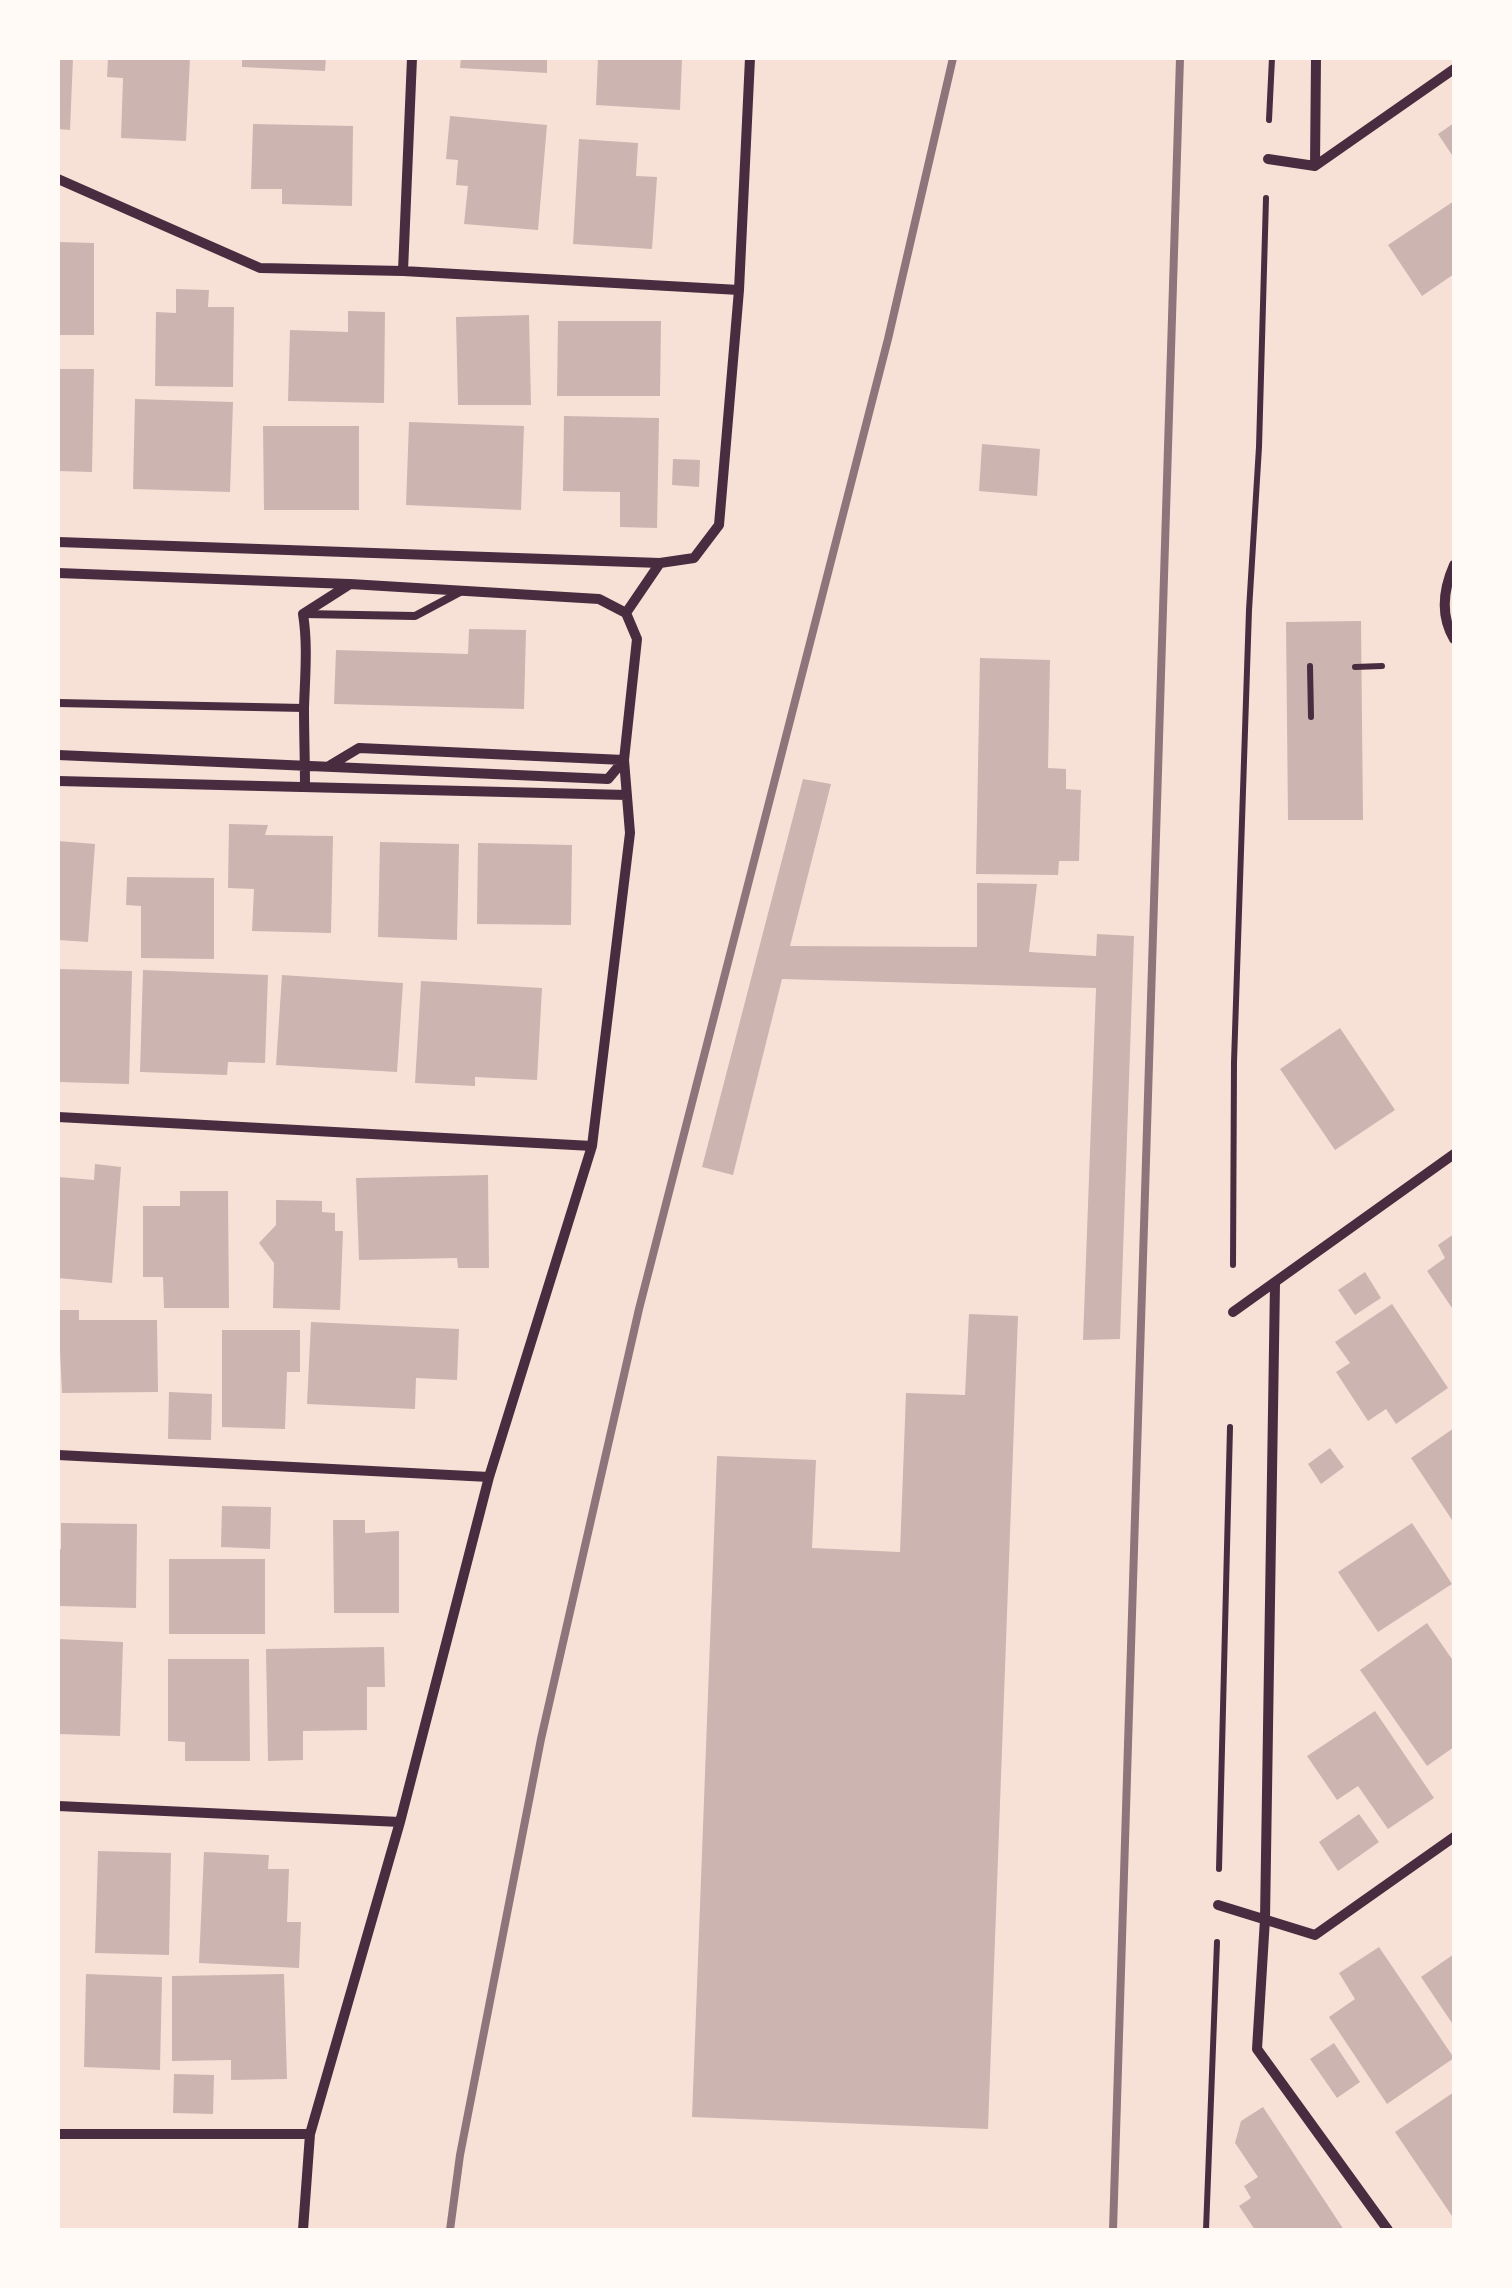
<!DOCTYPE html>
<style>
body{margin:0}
#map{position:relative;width:1512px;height:2288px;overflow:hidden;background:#f7e1d7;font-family:Poppins,sans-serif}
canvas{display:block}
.frame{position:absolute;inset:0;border:60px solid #fffaf5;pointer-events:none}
</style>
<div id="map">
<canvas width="1512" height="2288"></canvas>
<div class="frame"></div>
</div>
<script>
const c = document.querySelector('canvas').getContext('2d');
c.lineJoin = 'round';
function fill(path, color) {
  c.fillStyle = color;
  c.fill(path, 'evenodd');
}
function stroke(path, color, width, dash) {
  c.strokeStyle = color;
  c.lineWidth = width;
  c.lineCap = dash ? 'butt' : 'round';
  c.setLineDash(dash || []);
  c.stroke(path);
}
fill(new Path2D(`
 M 58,58 L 73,58 L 70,130 L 58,129 Z
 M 108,58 L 190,58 L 186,141 L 121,138 L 123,78 L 107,77 Z
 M 242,58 L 326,58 L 325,71 L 242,67 Z
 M 461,58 L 547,58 L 547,73 L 460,68 Z
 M 598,58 L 682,58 L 680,110 L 596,105 Z
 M 450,116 L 547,125 L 538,230 L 464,224 L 468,186 L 456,185 L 458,160 L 446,159 Z
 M 1454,123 L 1454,158 L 1438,134 Z
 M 253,124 L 353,126 L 352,206 L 282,204 L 282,189 L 251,189 Z
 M 579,139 L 638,143 L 636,176 L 657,177 L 652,249 L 573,244 Z
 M 1454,201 L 1454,274 L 1422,296 L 1388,245 Z
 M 58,242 L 94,243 L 94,335 L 58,335 Z
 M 176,289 L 209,290 L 208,307 L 234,307 L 233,387 L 155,386 L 156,312 L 176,313 Z
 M 348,311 L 385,312 L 384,403 L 288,401 L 290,330 L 348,332 Z
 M 529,315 L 531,405 L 458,405 L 456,317 Z
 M 558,321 L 661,321 L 660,396 L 557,396 Z
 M 58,369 L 94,369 L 92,472 L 58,471 Z
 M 135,399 L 233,402 L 230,492 L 133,489 Z
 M 564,416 L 659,418 L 657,528 L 620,527 L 620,492 L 563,491 Z
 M 409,422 L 524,426 L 521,510 L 406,505 Z
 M 263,426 L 359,426 L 359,510 L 264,510 Z
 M 982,444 L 1040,449 L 1037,496 L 979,491 Z
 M 673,459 L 700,460 L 699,487 L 672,485 Z
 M 1361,621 L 1363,820 L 1288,820 L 1286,622 Z
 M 469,629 L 526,630 L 524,709 L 334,704 L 336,650 L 468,654 Z
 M 980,658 L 1050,660 L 1048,768 L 1066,769 L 1066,789 L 1081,790 L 1079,861 L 1059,861 L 1058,875 L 976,874 Z
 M 803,779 L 831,784 L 790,946 L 977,947 L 977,883 L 1037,884 L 1029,952 L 1096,956 L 1097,934 L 1134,936 L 1120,1339 L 1083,1340 L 1096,988 L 782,979 L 733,1175 L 702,1167 Z
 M 229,824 L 268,825 L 265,835 L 333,836 L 331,933 L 252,931 L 254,889 L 228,888 Z
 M 58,841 L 95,844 L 88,942 L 58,940 Z
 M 380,842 L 459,844 L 457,940 L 378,937 Z
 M 478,843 L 572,845 L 571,925 L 477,924 Z
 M 127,877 L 214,878 L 214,959 L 141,958 L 141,906 L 126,905 Z
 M 58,969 L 132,971 L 129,1084 L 58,1082 Z
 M 143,970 L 268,975 L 265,1063 L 228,1062 L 227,1075 L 140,1072 Z
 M 282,975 L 403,983 L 397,1072 L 276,1065 Z
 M 421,981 L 542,988 L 537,1080 L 475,1077 L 475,1086 L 415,1083 Z
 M 1340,1028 L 1395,1110 L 1335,1150 L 1280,1069 Z
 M 95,1164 L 121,1167 L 112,1283 L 58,1278 L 58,1177 L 94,1180 Z
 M 488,1175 L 489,1268 L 458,1268 L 457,1258 L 359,1260 L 356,1178 Z
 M 180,1191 L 228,1191 L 229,1308 L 164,1308 L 163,1277 L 143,1277 L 143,1206 L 180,1206 Z
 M 276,1200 L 322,1201 L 322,1212 L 335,1213 L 335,1231 L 343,1231 L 340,1310 L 273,1308 L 274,1263 L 259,1243 L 276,1225 Z
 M 1454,1234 L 1454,1311 L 1427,1271 L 1445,1258 L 1438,1245 Z
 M 1365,1272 L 1381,1298 L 1355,1315 L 1338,1290 Z
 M 1392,1304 L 1448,1388 L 1396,1424 L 1386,1409 L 1368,1421 L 1336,1372 L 1350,1363 L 1335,1342 Z
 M 58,1310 L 79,1310 L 79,1320 L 157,1320 L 158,1392 L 62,1393 Z
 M 969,1314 L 1018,1316 L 988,2129 L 692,2117 L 717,1456 L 816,1460 L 812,1548 L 900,1552 L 906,1393 L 965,1395 Z
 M 311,1322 L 459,1329 L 457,1380 L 416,1378 L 415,1409 L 307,1404 Z
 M 222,1330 L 300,1330 L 300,1372 L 287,1372 L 285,1429 L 222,1427 Z
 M 169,1392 L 212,1394 L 211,1440 L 168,1439 Z
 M 1454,1428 L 1454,1523 L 1411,1458 Z
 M 1330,1448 L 1344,1467 L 1321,1484 L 1308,1464 Z
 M 222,1506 L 271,1507 L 270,1549 L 221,1547 Z
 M 333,1520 L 365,1520 L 365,1533 L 399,1531 L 399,1613 L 334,1613 Z
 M 61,1523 L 137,1524 L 136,1608 L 59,1606 L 58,1549 L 61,1549 Z
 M 1412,1523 L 1452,1584 L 1378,1632 L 1338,1572 Z
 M 169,1559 L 265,1559 L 265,1634 L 169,1634 Z
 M 1427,1623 L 1454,1662 L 1454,1747 L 1427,1766 L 1360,1670 Z
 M 58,1639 L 123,1642 L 120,1736 L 58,1734 Z
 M 384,1647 L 385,1687 L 367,1687 L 367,1730 L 303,1731 L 303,1760 L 268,1761 L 266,1649 Z
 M 168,1659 L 249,1659 L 250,1761 L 185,1761 L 185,1742 L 168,1741 Z
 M 1375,1711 L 1434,1798 L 1388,1829 L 1358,1786 L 1337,1800 L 1307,1756 Z
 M 1359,1814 L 1379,1842 L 1338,1871 L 1319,1842 Z
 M 98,1851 L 171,1853 L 169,1955 L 95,1953 Z
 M 204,1852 L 269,1855 L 268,1869 L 289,1869 L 287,1922 L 301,1922 L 299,1968 L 199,1963 Z
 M 1379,1947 L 1454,2058 L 1387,2104 L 1329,2017 L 1355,1999 L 1339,1973 Z
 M 1454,1954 L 1454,2026 L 1421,1977 Z
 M 86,1974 L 162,1977 L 160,2070 L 84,2067 Z
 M 284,1974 L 287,2079 L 231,2080 L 231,2060 L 172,2061 L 172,1976 Z
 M 1334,2043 L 1360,2082 L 1337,2098 L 1310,2059 Z
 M 174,2074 L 214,2075 L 213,2114 L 173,2113 Z
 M 1454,2092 L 1454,2219 L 1395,2132 Z
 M 1263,2107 L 1344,2230 L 1255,2230 L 1239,2206 L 1251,2198 L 1244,2186 L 1258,2177 L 1235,2143 L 1241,2121 Z`), '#ccb4b1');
stroke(new Path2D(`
 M 1269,120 L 1272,58
 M 1310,666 L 1311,717
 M 1355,667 L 1382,666
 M 1233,1265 L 1234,1062 L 1249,610 L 1259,447 L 1266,198
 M 1219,1869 L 1230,1427
 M 1206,2230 L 1217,1942`), '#4a2c40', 6);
stroke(new Path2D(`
 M 303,614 L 415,616 L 462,591
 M 58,703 L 304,708`), '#4a2c40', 8);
stroke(new Path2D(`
 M 1268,159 L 1315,166 L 1454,69
 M 1315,166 L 1316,58
 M 58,179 L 260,268 L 403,271 L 739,290
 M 403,271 L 412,58
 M 58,542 L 660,563 L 694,558 L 719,525 L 739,290 L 750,58
 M 1454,565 C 1443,590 1440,615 1454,639
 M 58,573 L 349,584
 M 626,613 L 660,563
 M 58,755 L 608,779 L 624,760 L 637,639 L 626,613 L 599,599 L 350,584 L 303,614 C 308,645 305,676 304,708 C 304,734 305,761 305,787
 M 58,781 L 627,795
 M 58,1117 L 592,1146
 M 1275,1283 L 1265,1919 L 1257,2049 L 1388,2230
 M 1233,1312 L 1454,1154
 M 58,1455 L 489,1477
 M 58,1806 L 400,1822
 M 1218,1905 L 1315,1935 L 1454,1837
 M 58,2134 L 310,2134
 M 303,2230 L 310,2134 L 400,1822 L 489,1477 L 592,1146 L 630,833 L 624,760 L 359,748 L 329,766`), '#4a2c40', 10);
stroke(new Path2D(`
 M 450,2230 L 460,2155 L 541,1739 L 639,1309 L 888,339 L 953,58
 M 1113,2230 L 1180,58`), '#8f747c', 8);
</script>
